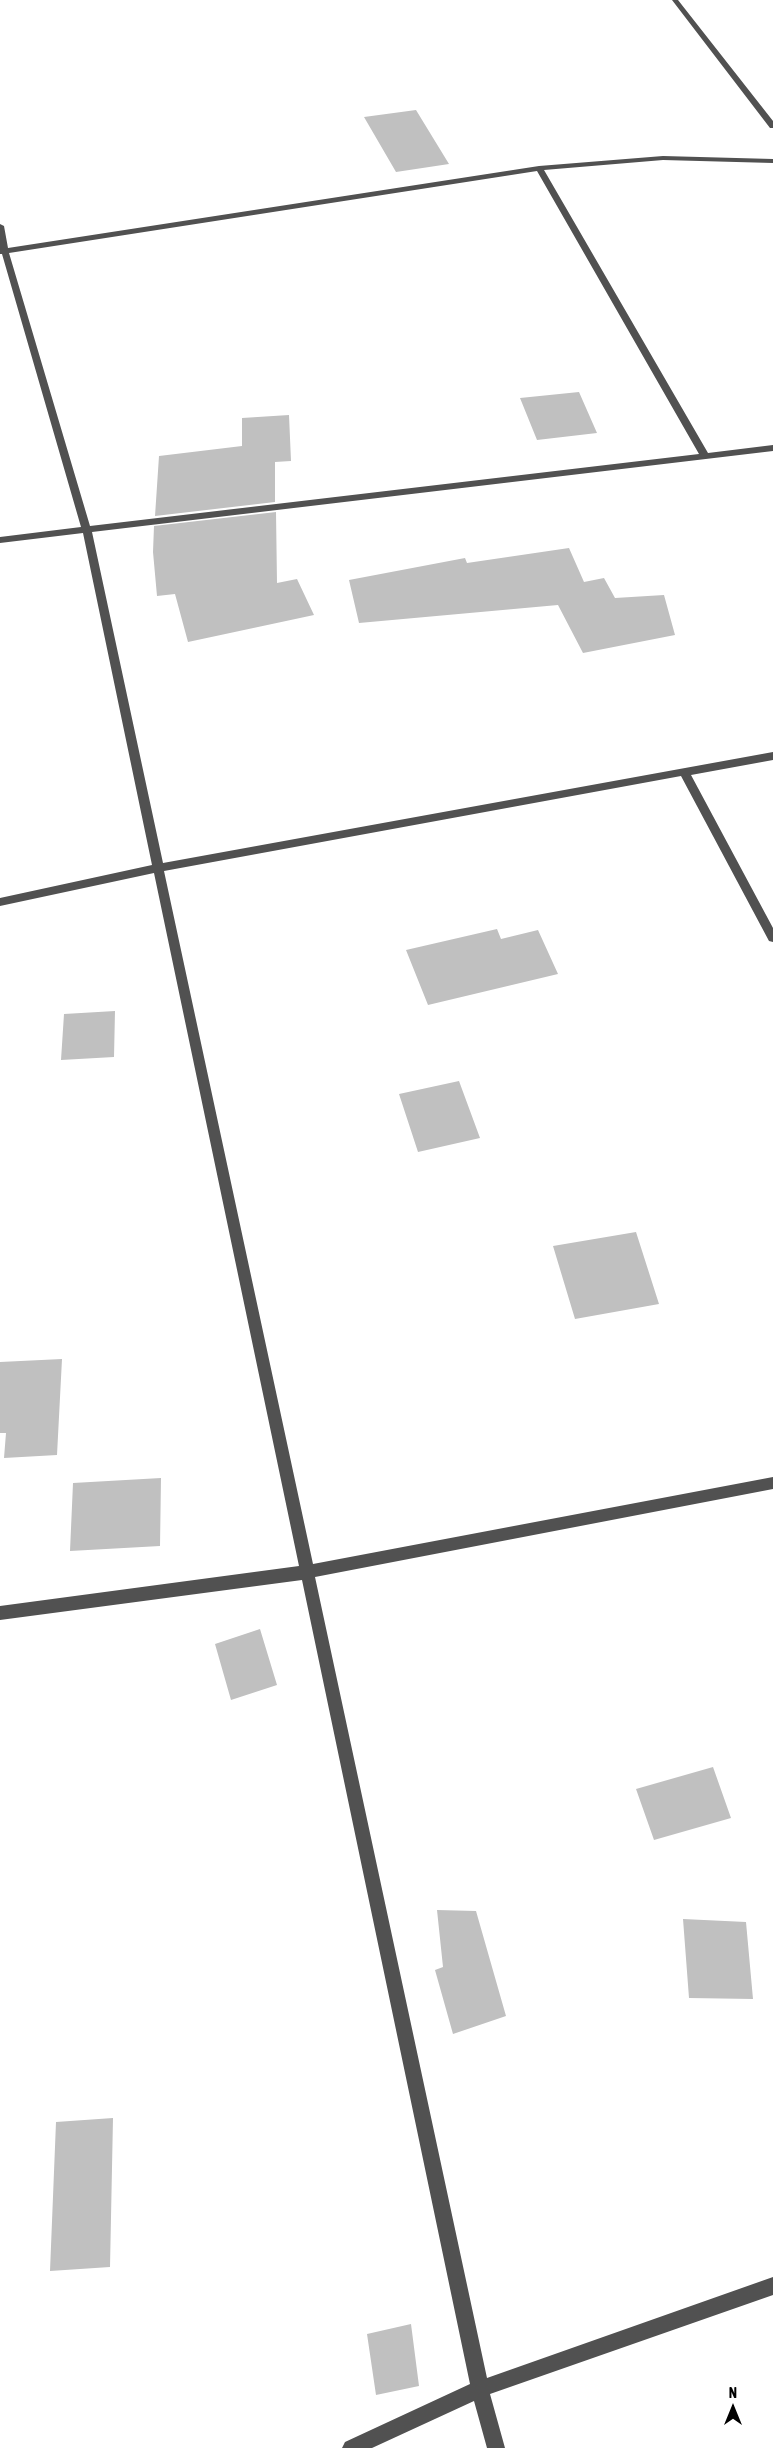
<!DOCTYPE html>
<style>
body{margin:0}
#map{position:relative;width:773px;height:2448px;overflow:hidden;background:#fff;font-family:"Asap Condensed",sans-serif}
canvas{display:block}
.north{position:absolute;left:708px;top:2383px;width:50px;height:50px;-webkit-text-stroke:4px #fff;paint-order:stroke;rotate:0deg;font-size:14px;font-weight:700;line-height:20px;text-align:center;color:#000}
.north::after{content:'';display:block;margin:auto;width:18px;height:22px;background:#000;clip-path:polygon(50% 0,100% 100%,50% 72%,0 100%)}
</style>
<div id="map">
<canvas width="773" height="2448"></canvas>
<div class="north">N</div>
</div>
<script>
const c = document.querySelector('canvas').getContext('2d');
c.lineJoin = 'round';
function fill(path, color) {
  c.fillStyle = color;
  c.fill(path, 'evenodd');
}
fill(new Path2D(`
 M 416,110 L 449,164 L 396,172 L 364,117 Z
 M 579,392 L 597,433 L 537,440 L 520,398 Z
 M 289,415 L 291,461 L 275,462 L 275,502 L 155,516 L 159,456 L 242,446 L 242,418 Z
 M 276,512 L 277,583 L 297,579 L 314,615 L 188,642 L 175,594 L 157,596 L 153,552 L 154,526 Z
 M 569,548 L 584,582 L 604,578 L 615,598 L 664,595 L 675,635 L 583,653 L 558,605 L 359,623 L 349,580 L 465,558 L 467,563 Z
 M 497,929 L 501,939 L 538,930 L 558,974 L 428,1005 L 406,950 Z
 M 115,1011 L 114,1057 L 61,1060 L 64,1014 Z
 M 459,1081 L 480,1138 L 418,1152 L 399,1094 Z
 M 636,1232 L 659,1304 L 575,1319 L 553,1246 Z
 M 62,1359 L 57,1455 L 4,1458 L 6,1433 L 0,1433 L 0,1362 Z
 M 161,1478 L 160,1546 L 70,1551 L 73,1483 Z
 M 260,1629 L 277,1685 L 231,1700 L 215,1644 Z
 M 713,1767 L 731,1818 L 654,1840 L 636,1789 Z
 M 437,1910 L 476,1911 L 506,2016 L 453,2034 L 435,1970 L 443,1967 Z
 M 683,1919 L 746,1922 L 753,1999 L 689,1998 Z
 M 113,2118 L 110,2267 L 50,2271 L 56,2122 Z
 M 411,2324 L 419,2386 L 376,2395 L 367,2334 Z`), '#c0c0c0');
fill(new Path2D(`
 M 672,0 L 678,0 L 773,121 L 773,128 L 770,128 Z
 M 663,156 L 773,159 L 773,163 L 663,160 L 544,170 L 708,453 L 773,445 L 773,451 L 92,532 L 163,863 L 773,752 L 773,760 L 691,775 L 773,928 L 773,942 L 769,941 L 681,776 L 164,871 L 313,1564 L 773,1477 L 773,1489 L 315,1577 L 487,2378 L 773,2277 L 773,2295 L 490,2394 L 505,2448 L 487,2448 L 474,2401 L 372,2448 L 342,2448 L 345,2442 L 470,2384 L 302,1580 L 0,1620 L 0,1606 L 299,1566 L 154,873 L 0,906 L 0,898 L 152,865 L 83,533 L 0,543 L 0,537 L 81,527 L 2,254 L 0,254 L 0,224 L 4,226 L 8,248 L 539,166 ZM 537,171 L 699,454 L 90,526 L 9,253 Z`), '#515151');
</script>
